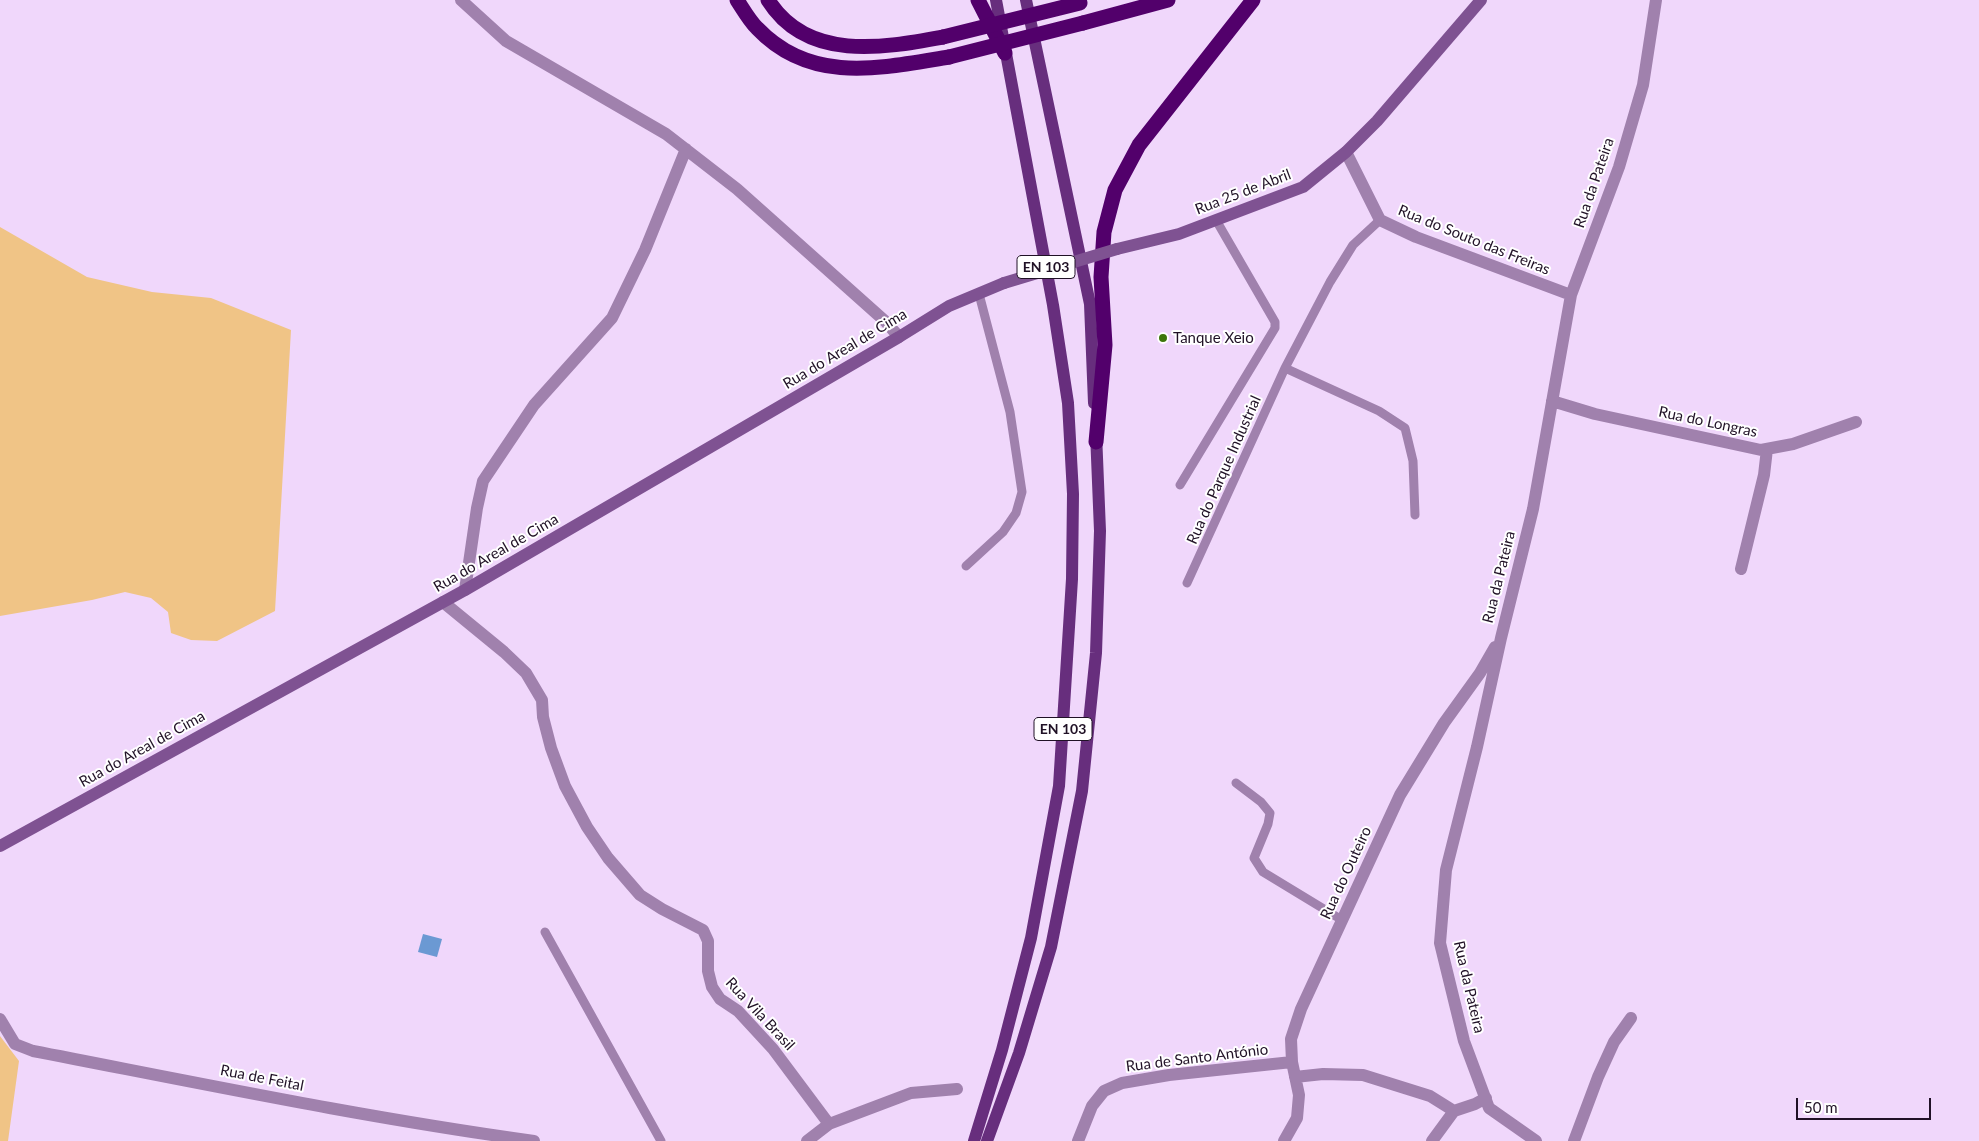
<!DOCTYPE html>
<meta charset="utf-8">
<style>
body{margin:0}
#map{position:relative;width:1979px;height:1141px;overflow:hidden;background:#f0d7fb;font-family:Lato,sans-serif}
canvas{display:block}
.scale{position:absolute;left:1796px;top:1098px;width:135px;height:22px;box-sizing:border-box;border:2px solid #201126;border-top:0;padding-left:6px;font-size:15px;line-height:18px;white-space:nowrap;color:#201126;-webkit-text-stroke:4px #fff;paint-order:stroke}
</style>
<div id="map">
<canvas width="1979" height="1141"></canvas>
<div class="scale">50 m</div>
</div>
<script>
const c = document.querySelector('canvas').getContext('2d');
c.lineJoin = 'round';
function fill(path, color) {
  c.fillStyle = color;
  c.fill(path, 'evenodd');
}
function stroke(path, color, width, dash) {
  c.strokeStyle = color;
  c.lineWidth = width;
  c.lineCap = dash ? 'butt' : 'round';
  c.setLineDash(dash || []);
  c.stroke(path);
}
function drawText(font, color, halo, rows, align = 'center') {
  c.font = font + ' Lato,sans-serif';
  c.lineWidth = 4;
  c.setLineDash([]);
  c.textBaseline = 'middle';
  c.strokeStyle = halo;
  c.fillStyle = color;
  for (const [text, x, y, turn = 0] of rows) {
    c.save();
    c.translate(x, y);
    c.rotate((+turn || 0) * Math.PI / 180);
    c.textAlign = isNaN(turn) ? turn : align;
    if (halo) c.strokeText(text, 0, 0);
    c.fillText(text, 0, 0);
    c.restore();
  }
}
fill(new Path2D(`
 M 0,227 L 87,277 L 152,292 L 211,298 L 291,330 L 275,611 L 217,641 L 191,640 L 171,633 L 168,612 L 151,598 L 125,592 L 92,600 L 0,616 Z
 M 0,1036 L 19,1061 L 8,1141 L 0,1141 Z`), '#f0c486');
fill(new Path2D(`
 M 423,934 L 442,939 L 437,957 L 418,952 Z`), '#6b99d3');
stroke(new Path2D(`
 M 1285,368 L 1379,411 L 1405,428 L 1413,461 L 1415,515
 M 1180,485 L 1275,328 L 1275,322 L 1216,220
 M 966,566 L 1003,532 L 1016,513 L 1022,492 L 1010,412 L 979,294
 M 1187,583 L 1285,368 L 1330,282 L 1353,245 L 1380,220
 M 1236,783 L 1261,802 L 1270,813 L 1268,824 L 1254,858 L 1263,872 L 1342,920
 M 545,932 L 661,1141`), '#a081ad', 9);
stroke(new Path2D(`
 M 461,0 L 506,41 L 666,134 L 737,189 L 886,322 L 899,337
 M 1346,152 L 1380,220 L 1416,237 L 1571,295
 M 1552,401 L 1595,414 L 1761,450 L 1793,444 L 1856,422
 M 1741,569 L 1764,475 L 1767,449
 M 465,590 L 477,508 L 483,481 L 534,405 L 612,318 L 645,250 L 686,149
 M 443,602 L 504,652 L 526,673 L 542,700 L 543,717 L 551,748 L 565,786 L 587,827 L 608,858 L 640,895 L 662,909 L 703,930 L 708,941 L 708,971 L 712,987 L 720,999 L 738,1011 L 773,1049 L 829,1124
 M 0,1019 L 15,1044 L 33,1051 C 199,1083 366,1118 534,1141
 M 1295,1077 L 1323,1074 L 1363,1075 L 1430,1096 L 1454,1111
 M 807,1141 L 829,1124 L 911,1093 L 957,1089
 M 1078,1141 L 1092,1106 L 1104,1091 L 1122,1083 L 1169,1075 L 1292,1062
 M 1284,1141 L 1297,1118 L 1299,1095 L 1292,1062 L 1291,1039 L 1301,1009 L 1400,795 L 1444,723 L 1480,673 L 1495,647
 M 1432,1141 L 1454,1111 L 1475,1104 L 1486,1098
 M 1536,1141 L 1489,1108 L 1464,1041 L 1440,943 L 1446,870 L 1477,747 L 1501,638 L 1533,509 L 1571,295 L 1619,167 L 1643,85 L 1656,0
 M 1574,1141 L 1598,1077 L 1614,1042 L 1631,1018`), '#a081ad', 12);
stroke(new Path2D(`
 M 1117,249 L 1179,234 L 1303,187 L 1346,152 L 1377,121 L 1481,0
 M 0,846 L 465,590 L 899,337 L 949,306 L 1004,283`), '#7f5292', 12);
stroke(new Path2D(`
 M 1026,0 L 1090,304 L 1094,403
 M 974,1141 L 1002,1050 L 1031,938 L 1059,786 L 1072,579 L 1073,494 L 1068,403 L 1053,305 L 996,0
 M 987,1141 L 1019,1053 L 1051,947 L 1082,791 L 1096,653 L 1100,531 L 1096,433`), '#672e7d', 12);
stroke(new Path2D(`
 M 737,0 C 743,9 749,20 757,28 C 811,85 881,68 949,57
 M 768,0 C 807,62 883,48 943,37
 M 978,0 L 1005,53
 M 1083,23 L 1168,0
 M 1096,442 L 1105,345 L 1101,277 L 1104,232 L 1115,190 L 1139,145 L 1253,0`), '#52006b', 15);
stroke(new Path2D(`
 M 1004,283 L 1117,249`), '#7f5292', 12);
stroke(new Path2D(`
 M 943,37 L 1080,3
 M 949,57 L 1083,23`), '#52006b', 15);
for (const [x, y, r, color] of [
 [1163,338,5,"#3d760b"]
]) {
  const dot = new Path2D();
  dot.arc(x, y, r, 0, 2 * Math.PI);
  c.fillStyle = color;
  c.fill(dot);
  stroke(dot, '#fff', 2);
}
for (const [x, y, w] of [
 [1046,267,58],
 [1063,729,58]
]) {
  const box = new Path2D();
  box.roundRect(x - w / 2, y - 11.5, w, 23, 4);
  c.fillStyle = '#fff';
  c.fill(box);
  stroke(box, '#201126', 1);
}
drawText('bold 14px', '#201126', null, [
 ["EN 103",1046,267],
 ["EN 103",1063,729]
]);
drawText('15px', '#201126', '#fff', [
 ["Rua da Pateira",1594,183,-71],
 ["Rua 25 de Abril",1243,192,-21],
 ["Rua do Souto das Freiras",1474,240,22],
 ["Rua do Areal de Cima",845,349,-31],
 ["Rua do Longras",1708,422,12],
 ["Rua do Parque Industrial",1224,470,-66],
 ["Rua do Areal de Cima",496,553,-30],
 ["Rua da Pateira",1499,577,-76],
 ["Rua do Areal de Cima",142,749,-29],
 ["Rua do Outeiro",1346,873,-65],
 ["Rua da Pateira",1469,987,77],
 ["Rua Vila Brasil",760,1014,47],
 ["Rua de Santo António",1197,1058,-7],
 ["Rua de Feital",262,1078,11]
]);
drawText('15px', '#201126', '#fff', [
 ["Tanque Xeio",1173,338]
], 'left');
</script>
